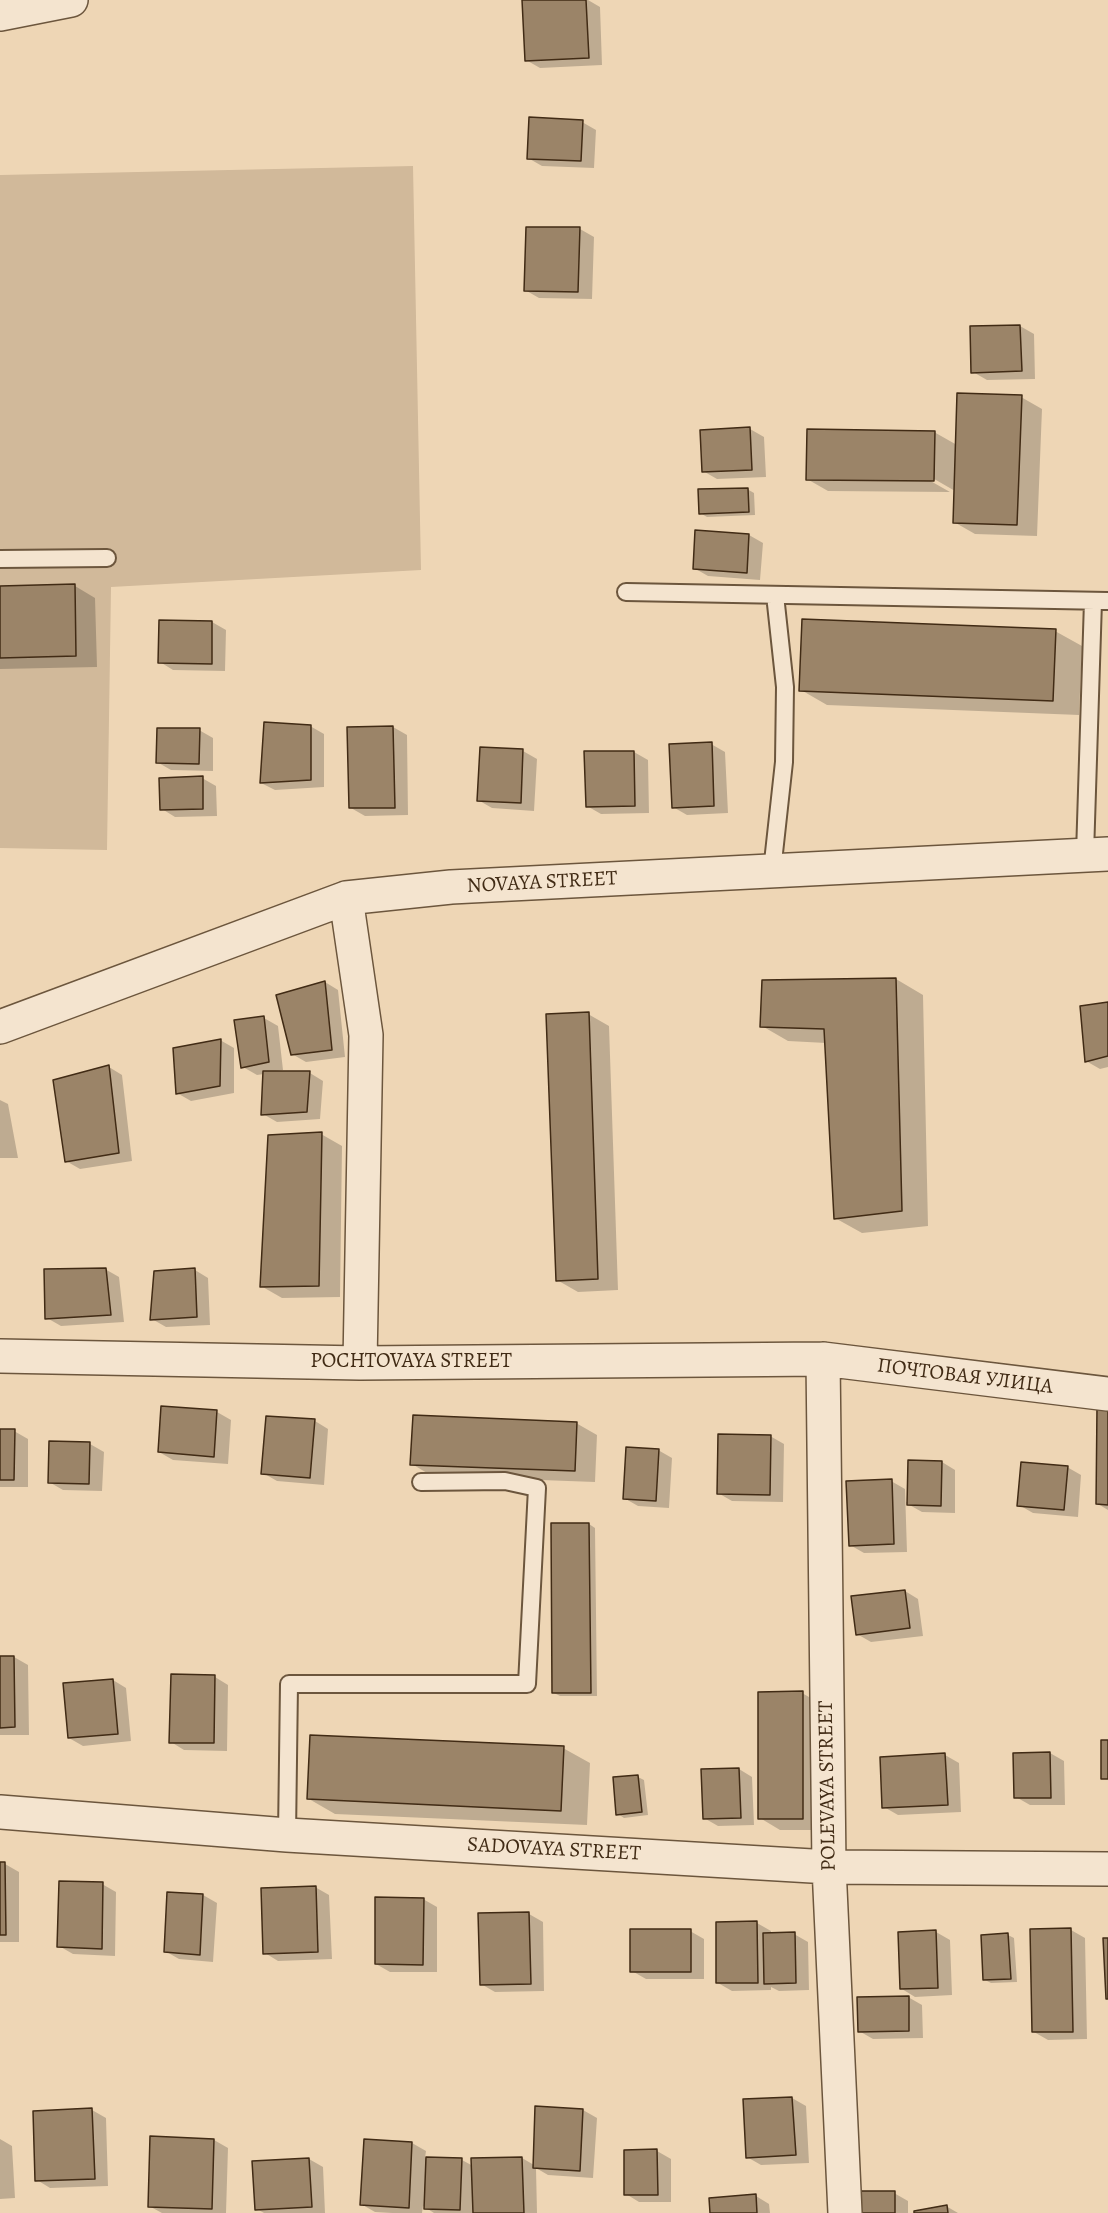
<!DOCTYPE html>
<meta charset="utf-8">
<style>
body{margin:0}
canvas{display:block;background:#eed6b5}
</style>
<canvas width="1108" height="2213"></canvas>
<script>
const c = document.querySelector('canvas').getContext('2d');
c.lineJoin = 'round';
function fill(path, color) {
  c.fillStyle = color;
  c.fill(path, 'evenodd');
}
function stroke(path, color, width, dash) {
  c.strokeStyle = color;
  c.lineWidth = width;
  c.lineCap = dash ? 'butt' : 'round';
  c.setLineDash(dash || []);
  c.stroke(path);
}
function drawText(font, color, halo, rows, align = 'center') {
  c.font = font + ' Alegreya,serif';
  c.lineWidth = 5;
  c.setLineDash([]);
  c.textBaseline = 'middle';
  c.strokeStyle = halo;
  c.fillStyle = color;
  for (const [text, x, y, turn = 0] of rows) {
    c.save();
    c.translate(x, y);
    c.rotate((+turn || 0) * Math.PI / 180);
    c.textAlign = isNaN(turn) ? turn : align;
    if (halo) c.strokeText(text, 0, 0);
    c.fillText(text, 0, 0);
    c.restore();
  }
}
fill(new Path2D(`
 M 413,166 L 421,570 L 111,587 L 107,850 L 0,848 L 0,175 Z`), '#d1b99a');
fill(new Path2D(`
 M 559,0 L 588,0 L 600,7 L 602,65 L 540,68 L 526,60 Z
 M 582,122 L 596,130 L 594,168 L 542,166 L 528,158 Z
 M 580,229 L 594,237 L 592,299 L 539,298 L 525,290 Z
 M 1020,326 L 1034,334 L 1035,379 L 987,380 L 973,372 L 971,328 Z
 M 1021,397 L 1042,409 L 1037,536 L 975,534 L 954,522 L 955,491 L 929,476 L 927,479 L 950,492 L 828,491 L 807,479 L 934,432 L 957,445 Z
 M 750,429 L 764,437 L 766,477 L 717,479 L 703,471 Z
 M 747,489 L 754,493 L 755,515 L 707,517 L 700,513 Z
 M 697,531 L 749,535 L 763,543 L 760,580 L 708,576 L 694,568 Z
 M 75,586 L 95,598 L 97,667 L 0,669 L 0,587 Z
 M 212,622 L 226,630 L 225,671 L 173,670 L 160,662 Z
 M 1055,631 L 1082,646 L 1079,715 L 827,705 L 801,690 Z
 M 310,726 L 324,734 L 324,787 L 275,790 L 261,783 Z
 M 393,727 L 407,735 L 408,815 L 365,816 L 351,808 Z
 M 199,730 L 213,738 L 213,771 L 171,770 L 157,762 Z
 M 711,744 L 725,752 L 728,813 L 687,815 L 673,807 Z
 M 481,748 L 523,751 L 537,759 L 534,811 L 492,808 L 478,800 Z
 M 634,752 L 648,760 L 649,813 L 601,814 L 587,806 Z
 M 202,778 L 216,786 L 217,816 L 175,817 L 162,809 Z
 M 896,979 L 923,995 L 928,1226 L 862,1233 L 835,1218 L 826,1043 L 788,1041 L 762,1026 L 763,982 Z
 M 325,982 L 338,990 L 345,1057 L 306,1062 L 292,1054 Z
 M 1108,1004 L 1108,1067 L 1100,1069 L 1086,1061 Z
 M 588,1014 L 609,1026 L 618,1290 L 578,1292 L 557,1280 Z
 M 264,1018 L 278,1026 L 283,1070 L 276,1071 L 310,1073 L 323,1081 L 320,1119 L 277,1122 L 263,1114 L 264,1074 L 257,1075 L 243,1067 Z
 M 220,1040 L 234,1048 L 234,1093 L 191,1101 L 177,1093 Z
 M 109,1067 L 122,1075 L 132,1161 L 80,1169 L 66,1161 Z
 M 0,1100 L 8,1104 L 18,1158 L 0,1158 Z
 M 321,1134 L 342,1146 L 340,1297 L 282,1298 L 261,1286 Z
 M 105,1269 L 119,1277 L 124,1322 L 61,1326 L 47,1318 Z
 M 195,1270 L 208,1278 L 210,1325 L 166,1327 L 152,1319 Z
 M 1108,1409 L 1108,1510 L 1098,1504 Z
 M 217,1412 L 231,1420 L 228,1464 L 173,1460 L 159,1452 Z
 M 315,1421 L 328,1429 L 324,1485 L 277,1481 L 263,1473 Z
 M 576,1423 L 597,1435 L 595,1482 L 432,1476 L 412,1464 Z
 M 0,1431 L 14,1431 L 28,1439 L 28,1487 L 0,1487 Z
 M 770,1436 L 784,1444 L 783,1502 L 732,1501 L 718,1493 Z
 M 90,1444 L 104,1452 L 102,1491 L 63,1490 L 49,1482 Z
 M 658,1450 L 672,1458 L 669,1508 L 638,1506 L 624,1498 Z
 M 942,1462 L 955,1470 L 955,1513 L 922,1512 L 906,1503 Z
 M 1067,1467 L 1081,1475 L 1078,1517 L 1033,1513 L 1019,1505 Z
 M 891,1481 L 905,1489 L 907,1552 L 864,1553 L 850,1545 Z
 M 589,1524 L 595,1528 L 597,1696 L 560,1696 L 554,1693 Z
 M 905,1591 L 918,1599 L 923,1636 L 871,1642 L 857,1634 Z
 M 14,1657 L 28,1665 L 29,1735 L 0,1735 L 0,1658 Z
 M 215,1677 L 228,1685 L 227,1751 L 184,1750 L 171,1742 Z
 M 113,1680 L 126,1688 L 131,1741 L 83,1746 L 69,1738 Z
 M 802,1693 L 823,1705 L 824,1830 L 780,1830 L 760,1818 Z
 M 563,1748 L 590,1763 L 587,1825 L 335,1814 L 309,1799 Z
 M 1050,1753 L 1064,1761 L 1065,1805 L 1030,1805 L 1016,1797 Z
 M 945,1755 L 959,1763 L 961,1812 L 898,1815 L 884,1807 Z
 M 739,1769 L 752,1777 L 754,1825 L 718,1826 L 704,1818 Z
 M 638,1777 L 644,1780 L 648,1815 L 624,1818 L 618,1814 Z
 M 0,1864 L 5,1864 L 19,1872 L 19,1942 L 0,1942 Z
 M 102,1884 L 116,1892 L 115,1956 L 73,1954 L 59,1946 Z
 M 315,1887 L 329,1895 L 332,1959 L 278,1961 L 265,1953 Z
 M 203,1895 L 217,1903 L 213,1962 L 179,1959 L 165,1951 Z
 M 423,1899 L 437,1907 L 437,1972 L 390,1972 L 376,1964 Z
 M 529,1914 L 543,1922 L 544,1991 L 495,1992 L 481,1984 Z
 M 757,1923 L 771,1931 L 771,1934 L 794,1934 L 808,1942 L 809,1990 L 779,1991 L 771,1987 L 771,1990 L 732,1991 L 718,1983 Z
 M 1071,1930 L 1085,1938 L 1087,2039 L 1048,2040 L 1034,2032 L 1032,1931 Z
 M 690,1931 L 704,1939 L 704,1979 L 646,1979 L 632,1971 Z
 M 936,1932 L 950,1940 L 952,1995 L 915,1997 L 902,1989 Z
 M 1008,1935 L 1014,1938 L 1017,1982 L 991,1983 L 985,1980 Z
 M 908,1997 L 922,2005 L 923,2038 L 873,2039 L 859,2031 Z
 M 792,2098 L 806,2106 L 809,2163 L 761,2165 L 747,2157 L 744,2101 Z
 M 92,2110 L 106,2118 L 108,2186 L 50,2188 L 37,2180 Z
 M 583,2110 L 597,2118 L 593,2178 L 548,2175 L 536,2168 L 537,2213 L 434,2213 L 423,2206 L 422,2213 L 392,2213 L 375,2212 L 361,2204 L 365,2141 L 412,2143 L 426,2151 L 425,2158 L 462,2160 L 473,2166 L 522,2158 L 534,2165 Z
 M 0,2139 L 12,2146 L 15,2198 L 0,2199 Z
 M 214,2140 L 228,2148 L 226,2213 L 162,2213 L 149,2206 Z
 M 625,2151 L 657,2151 L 671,2159 L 671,2202 L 639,2202 L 626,2194 Z
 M 309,2159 L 323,2167 L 325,2213 L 264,2213 L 257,2209 Z
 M 894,2193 L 908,2201 L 908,2213 L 856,2213 Z
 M 756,2196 L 769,2204 L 770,2213 L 712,2213 Z
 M 946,2206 L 958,2213 L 916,2213 Z`), '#0003');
const building = new Path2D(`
 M 522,0 L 586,0 L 589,58 L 525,61 Z
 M 529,117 L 583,120 L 581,161 L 527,159 Z
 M 526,227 L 580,227 L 578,292 L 524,291 Z
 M 1020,325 L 1022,371 L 971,373 L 970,326 Z
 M 957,393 L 1022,395 L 1017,525 L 953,523 Z
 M 750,427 L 752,470 L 702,472 L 700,430 Z
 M 807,429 L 935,431 L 934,481 L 806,480 Z
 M 748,488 L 749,512 L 699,514 L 698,489 Z
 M 695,530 L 749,534 L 747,573 L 693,569 Z
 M 75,584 L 76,656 L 0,658 L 0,586 Z
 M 802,619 L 1056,629 L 1053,701 L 799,691 Z
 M 159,620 L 212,621 L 212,664 L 158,663 Z
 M 264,722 L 311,725 L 311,780 L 260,783 Z
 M 393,726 L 395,808 L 349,808 L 347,727 Z
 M 157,728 L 200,728 L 199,764 L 156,763 Z
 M 712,742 L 714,806 L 672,808 L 669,744 Z
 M 480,747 L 523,749 L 521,803 L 477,801 Z
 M 584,751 L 634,751 L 635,806 L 586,807 Z
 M 203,776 L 203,809 L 160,810 L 159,778 Z
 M 896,978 L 902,1211 L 834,1219 L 824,1029 L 760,1027 L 762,980 Z
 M 325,981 L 332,1050 L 291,1055 L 276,995 Z
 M 1108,1002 L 1108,1056 L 1085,1062 L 1080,1006 Z
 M 589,1012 L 598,1279 L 556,1281 L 546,1014 Z
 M 264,1016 L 269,1062 L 241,1068 L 234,1020 Z
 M 221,1039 L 220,1086 L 176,1094 L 173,1048 Z
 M 109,1065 L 119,1153 L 65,1162 L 53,1080 Z
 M 263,1071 L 310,1071 L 307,1112 L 261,1115 Z
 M 322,1132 L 319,1286 L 260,1287 L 268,1135 Z
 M 106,1268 L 111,1315 L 45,1319 L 44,1269 Z
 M 195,1268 L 197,1317 L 150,1320 L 154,1271 Z
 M 161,1406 L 217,1410 L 214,1457 L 158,1452 Z
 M 1097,1407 L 1108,1408 L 1108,1505 L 1096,1504 Z
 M 413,1415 L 577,1422 L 575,1471 L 410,1465 Z
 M 266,1416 L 315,1419 L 310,1478 L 261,1474 Z
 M 0,1429 L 15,1429 L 14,1480 L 0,1480 Z
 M 718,1434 L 771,1435 L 770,1495 L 717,1494 Z
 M 49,1441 L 90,1442 L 89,1484 L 48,1483 Z
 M 626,1447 L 659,1449 L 656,1501 L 623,1499 Z
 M 908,1460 L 942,1461 L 941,1506 L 907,1505 Z
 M 1021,1462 L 1068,1466 L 1064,1510 L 1017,1506 Z
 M 892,1479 L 894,1544 L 849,1546 L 846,1481 Z
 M 551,1523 L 589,1523 L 591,1693 L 552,1693 Z
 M 905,1590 L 910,1628 L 856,1635 L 851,1596 Z
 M 0,1656 L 14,1656 L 15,1727 L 0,1728 Z
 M 171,1674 L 215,1675 L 214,1743 L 169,1743 Z
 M 113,1679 L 118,1734 L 68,1738 L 63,1683 Z
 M 803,1691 L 803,1819 L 758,1819 L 758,1692 Z
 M 310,1735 L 564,1746 L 561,1811 L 307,1799 Z
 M 1101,1740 L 1108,1740 L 1108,1779 L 1101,1779 Z
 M 1050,1752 L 1051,1798 L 1014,1798 L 1013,1753 Z
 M 945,1753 L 948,1805 L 882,1808 L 880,1757 Z
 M 739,1768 L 741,1818 L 703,1819 L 701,1769 Z
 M 638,1775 L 642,1812 L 616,1815 L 613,1777 Z
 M 0,1862 L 5,1862 L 6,1935 L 0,1935 Z
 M 59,1881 L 103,1882 L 102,1949 L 57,1947 Z
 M 316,1886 L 318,1952 L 263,1954 L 261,1888 Z
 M 167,1892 L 203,1894 L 200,1955 L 164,1952 Z
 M 375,1897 L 424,1898 L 423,1965 L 375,1964 Z
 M 529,1912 L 531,1984 L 480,1985 L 478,1913 Z
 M 757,1921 L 758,1983 L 716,1983 L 716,1922 Z
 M 1071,1928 L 1073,2032 L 1032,2032 L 1030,1929 Z
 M 630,1929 L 691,1929 L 691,1972 L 630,1972 Z
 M 936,1930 L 938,1988 L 900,1989 L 898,1932 Z
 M 795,1932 L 796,1983 L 764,1984 L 763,1933 Z
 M 1008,1933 L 1011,1979 L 983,1980 L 981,1935 Z
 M 1103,1938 L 1108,1938 L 1108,1999 L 1106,1999 Z
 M 909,1996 L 909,2031 L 858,2032 L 857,1997 Z
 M 792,2097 L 796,2155 L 746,2158 L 743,2099 Z
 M 535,2106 L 583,2109 L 580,2171 L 533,2168 Z
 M 92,2108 L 95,2179 L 35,2181 L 33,2111 Z
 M 150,2136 L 214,2139 L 212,2209 L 148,2207 Z
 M 364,2139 L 412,2142 L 409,2208 L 360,2205 Z
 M 657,2149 L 658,2195 L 624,2195 L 624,2150 Z
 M 426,2157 L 462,2158 L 460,2210 L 424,2209 Z
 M 522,2157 L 524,2213 L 473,2213 L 471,2158 Z
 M 309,2158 L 312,2207 L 255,2210 L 252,2161 Z
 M 854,2191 L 895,2191 L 895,2213 L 854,2213 Z
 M 756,2194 L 757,2213 L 710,2213 L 709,2198 Z
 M 947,2205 L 948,2213 L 914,2213 L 914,2211 Z`);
fill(building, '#9b8468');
stroke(building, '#412b15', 1.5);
const service = new Path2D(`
 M 0,559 L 107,558
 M 626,592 L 1108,601
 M 1085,854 L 1093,601
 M 772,871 L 784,762 L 785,687 L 775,595
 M 287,1835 L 289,1684 L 527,1684 L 537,1488 L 505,1481 L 421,1482`);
const minor = new Path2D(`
 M 0,14 L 71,0
 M 346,898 L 366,1035 L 360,1363
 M 0,1027 L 346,898 L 451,887 L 1108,854
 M 0,1356 L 360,1363 L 823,1359 L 1108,1394
 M 823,1359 L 829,1867 L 845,2213
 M 0,1812 L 287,1835 L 829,1867 L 1108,1869`);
stroke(service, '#6c563d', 20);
stroke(minor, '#6c563d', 36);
stroke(service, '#f4e4cf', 16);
stroke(minor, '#f4e4cf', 33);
drawText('21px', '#412b15', '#f4e4cf', [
 ["NOVAYA STREET",542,883,-3],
 ["POCHTOVAYA STREET",411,1362],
 ["ПОЧТОВАЯ УЛИЦА",965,1377,7],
 ["POLEVAYA STREET",828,1786,-91],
 ["SADOVAYA STREET",554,1850,3]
]);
</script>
